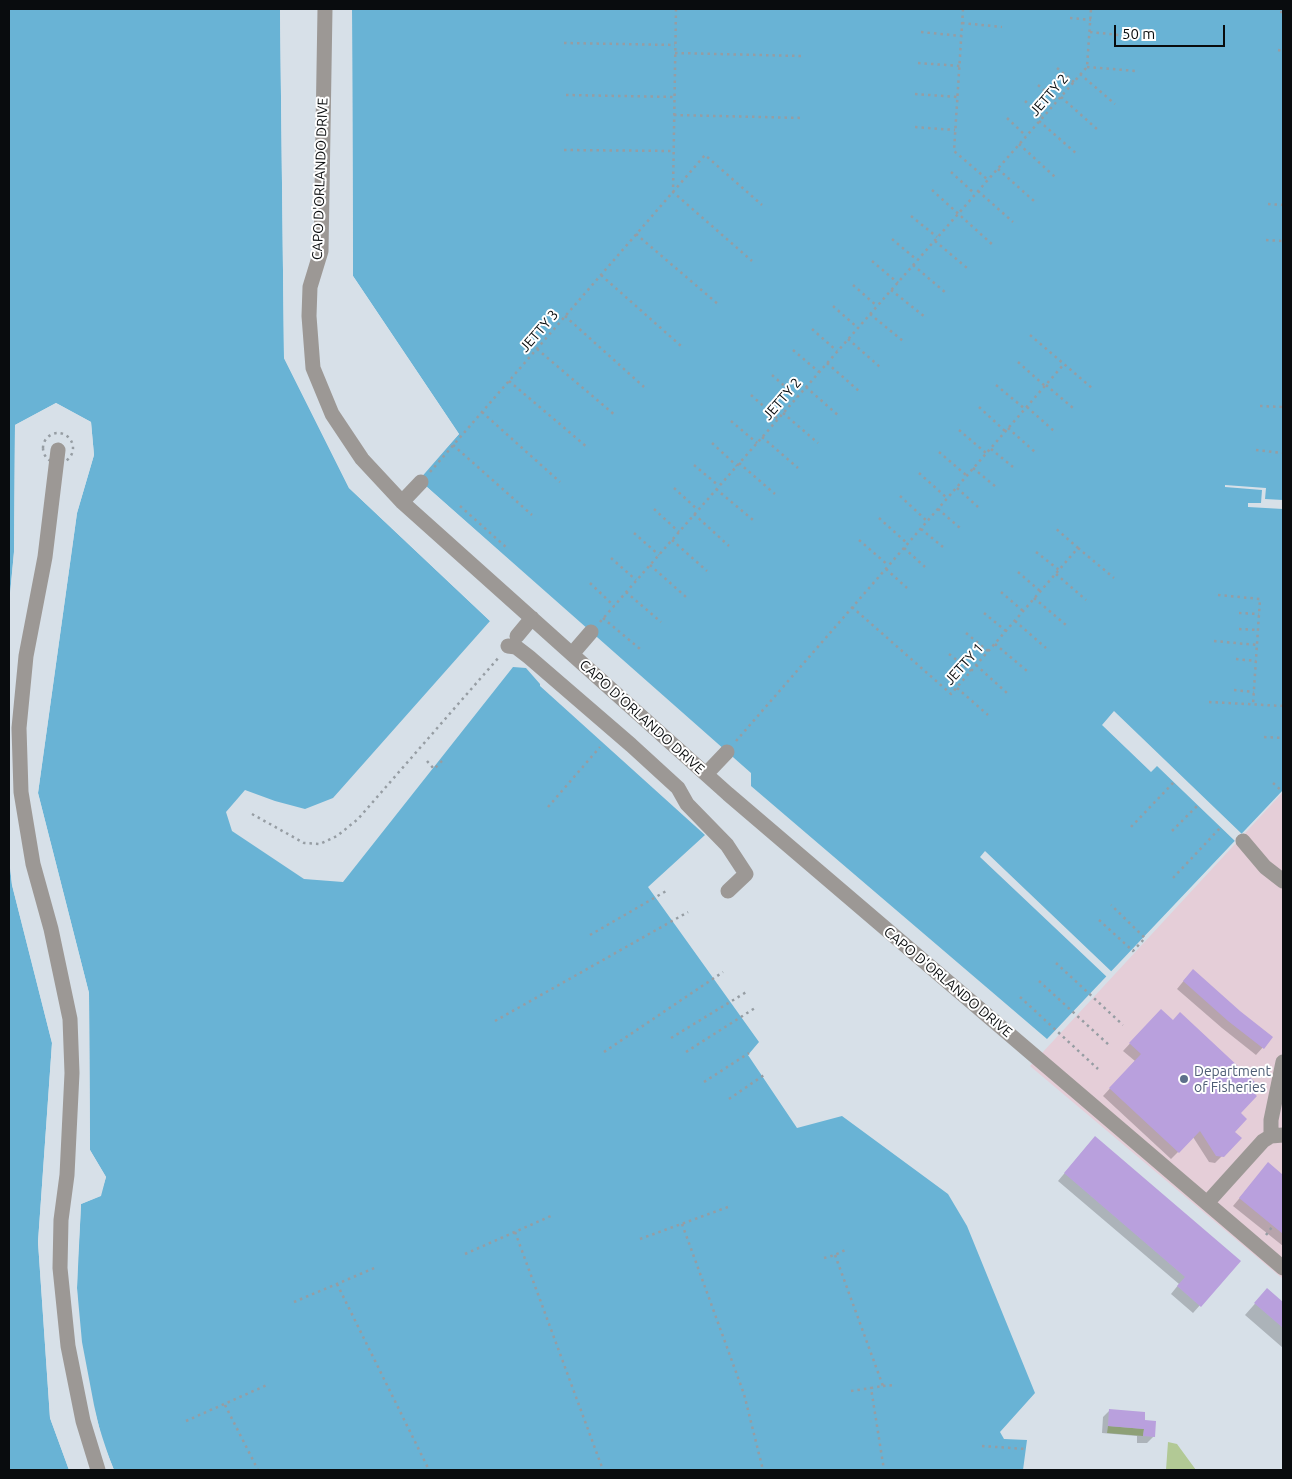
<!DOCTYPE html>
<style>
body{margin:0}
#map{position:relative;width:1292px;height:1479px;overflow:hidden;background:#d7e0e8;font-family:Ubuntu,sans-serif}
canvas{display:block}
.frame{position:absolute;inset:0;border:10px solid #090c0e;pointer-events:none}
.scale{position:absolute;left:1114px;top:25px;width:111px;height:22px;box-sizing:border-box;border:2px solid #090c0e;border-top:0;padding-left:6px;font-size:15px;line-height:18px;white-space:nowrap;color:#090c0e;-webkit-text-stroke:4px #fff;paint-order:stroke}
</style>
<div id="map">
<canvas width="1292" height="1479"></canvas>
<div class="frame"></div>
<div class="scale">50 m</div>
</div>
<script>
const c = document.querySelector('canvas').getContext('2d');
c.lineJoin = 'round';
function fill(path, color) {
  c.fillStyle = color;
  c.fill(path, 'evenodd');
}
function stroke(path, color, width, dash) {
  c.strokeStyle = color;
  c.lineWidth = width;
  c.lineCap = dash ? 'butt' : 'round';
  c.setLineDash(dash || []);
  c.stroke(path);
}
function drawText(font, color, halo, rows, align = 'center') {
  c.font = font + ' Ubuntu,sans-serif';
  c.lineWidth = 4;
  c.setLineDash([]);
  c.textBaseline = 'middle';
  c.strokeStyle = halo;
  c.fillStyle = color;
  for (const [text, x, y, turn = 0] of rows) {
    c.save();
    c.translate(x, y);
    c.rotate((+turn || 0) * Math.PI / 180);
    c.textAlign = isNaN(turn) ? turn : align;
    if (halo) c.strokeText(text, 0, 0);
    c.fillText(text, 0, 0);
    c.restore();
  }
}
fill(new Path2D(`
 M 1283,792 L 1283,1279 L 1030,1066 Z`), '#e5ced8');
fill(new Path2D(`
 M 1108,1426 L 1144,1429 L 1143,1436 L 1107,1433 Z
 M 1168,1442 L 1177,1444 L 1196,1470 L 1164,1470 L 1166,1470 Z`), '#b2c995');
fill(new Path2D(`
 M 9,9 L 280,9 L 284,358 L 349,488 L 490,621 L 333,798 L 305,809 L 275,801 L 245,790 L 226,812 L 232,831 L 304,879 L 343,882 L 513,667 L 526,668 L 540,684 L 540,686 L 705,835 L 648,887 L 759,1042 L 748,1055 L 797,1128 L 842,1116 L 948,1194 L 967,1226 L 1035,1393 L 1000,1432 L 1004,1439 L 1027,1440 L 1023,1470 L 114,1470 C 92,1414 78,1348 77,1288 C 77,1260 80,1232 81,1204 L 100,1196 L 106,1177 L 90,1150 L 89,993 L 38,793 L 77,513 L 94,455 L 91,422 L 56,403 L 15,425 L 14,552 L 9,604 Z
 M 352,9 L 1283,9 L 1283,790 L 1047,1039 L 751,786 L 751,773 L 418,479 L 459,434 L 353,276 Z
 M 9,859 L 12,885 L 52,1043 L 38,1242 L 50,1418 L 69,1470 L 9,1470 Z`), '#69b3d5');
fill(new Path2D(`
 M 280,9 L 283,9 L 286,357 L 351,487 L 492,620 L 490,621 L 349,488 L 284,358 Z
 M 349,9 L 352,9 L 353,276 L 459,434 L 419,480 L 529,578 L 528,580 L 416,481 L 416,478 L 456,434 L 350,277 Z
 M 56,403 L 91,422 L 94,455 L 77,513 L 38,793 L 89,993 L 90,1150 L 106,1177 L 101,1196 L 81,1204 L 77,1288 L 82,1342 L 94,1405 L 102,1440 L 114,1470 L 111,1470 L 100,1441 L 91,1406 L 79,1342 L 75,1288 L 79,1204 L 98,1194 L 103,1177 L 87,1150 L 87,993 L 36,793 L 75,512 L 91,455 L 88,424 L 56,406 L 18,426 L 17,552 L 11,604 L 9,606 L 14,552 L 15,425 Z
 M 1225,485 L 1266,488 L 1265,499 L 1283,500 L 1283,509 L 1248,507 L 1248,503 L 1261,503 L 1262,490 L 1225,487 Z
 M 1114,711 L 1243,835 L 1236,842 L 1157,766 L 1151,772 L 1102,725 Z
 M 985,851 L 1113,973 L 1108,978 L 980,857 Z
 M 9,857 L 11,859 L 14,885 L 55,1042 L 41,1242 L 53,1417 L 72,1470 L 69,1470 L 50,1418 L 38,1242 L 52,1043 L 12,885 Z`), '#d7e0e8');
fill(new Path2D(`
 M 1186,978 L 1230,1005 L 1272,1037 L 1256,1055 L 1222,1028 L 1177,989 Z
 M 1161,1010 L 1248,1089 L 1233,1132 L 1240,1138 L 1215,1163 L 1209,1162 L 1193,1137 L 1171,1159 L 1103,1096 L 1135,1061 L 1123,1051 Z
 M 1088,1145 L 1239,1261 L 1193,1313 L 1171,1294 L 1179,1284 L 1058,1181 Z
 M 1268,1164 L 1283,1176 L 1283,1246 L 1233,1206 Z
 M 1267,1290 L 1283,1304 L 1283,1348 L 1245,1315 Z
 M 1110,1410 L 1144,1421 L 1154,1436 L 1147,1443 L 1137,1443 L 1137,1436 L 1102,1433 L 1103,1417 Z`), '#0003');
fill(new Path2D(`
 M 1193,969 L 1240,1011 L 1273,1037 L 1264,1049 L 1228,1021 L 1183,981 Z
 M 1161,1009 L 1173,1020 L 1180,1012 L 1256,1083 L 1250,1089 L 1257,1096 L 1241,1113 L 1247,1119 L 1235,1132 L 1242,1138 L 1224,1157 L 1216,1156 L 1200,1131 L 1179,1153 L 1109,1088 L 1141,1054 L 1129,1043 Z
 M 1095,1136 L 1241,1261 L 1201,1307 L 1177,1286 L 1185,1277 L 1064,1173 Z
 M 1268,1162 L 1283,1175 L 1283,1234 L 1239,1198 Z
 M 1267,1288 L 1283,1302 L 1283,1328 L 1254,1303 Z
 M 1109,1409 L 1145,1412 L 1145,1420 L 1156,1421 L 1155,1437 L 1143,1436 L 1144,1429 L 1108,1426 Z`), '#b9a0dd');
stroke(new Path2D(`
 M 676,9 L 673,192 L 752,261
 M 963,9 L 954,151 L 988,180
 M 1280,12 L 1283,12
 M 1070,18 L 1091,20
 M 962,23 L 1002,27
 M 921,32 L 962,36
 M 1090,32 L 1138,37
 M 564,43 L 675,45
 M 1278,50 L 1283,51
 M 675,53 L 801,56
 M 918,63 L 960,66
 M 1087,67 L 1136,71
 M 1057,68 L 1074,82
 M 1080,74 L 1115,104
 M 1038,85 L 1057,101
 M 915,94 L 957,97
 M 566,95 L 675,97
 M 1061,97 L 1098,130
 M 1025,101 L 1042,117
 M 674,115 L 803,118
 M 1007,118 L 1026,136
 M 1039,121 L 1077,154
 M 915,127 L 955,130
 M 1019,144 L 1055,177
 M 564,150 L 674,151
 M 998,169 L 1034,201
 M 951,172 L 975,194
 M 932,190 L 994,246
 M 978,191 L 1013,222
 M 1268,204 L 1283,205
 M 911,216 L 937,237
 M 636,234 L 719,305
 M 892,239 L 917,260
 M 1266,240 L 1283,241
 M 935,241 L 967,268
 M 872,261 L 898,283
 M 913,265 L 946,293
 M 601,275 L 681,346
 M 853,285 L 877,306
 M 891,290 L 925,317
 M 833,306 L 858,328
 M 870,314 L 903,341
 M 565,316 L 644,387
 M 812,329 L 837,351
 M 1030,335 L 1064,364
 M 848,339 L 880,367
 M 537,349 L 616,416
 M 793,350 L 819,372
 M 1018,362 L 1045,386
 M 827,363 L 860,392
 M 772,375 L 797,397
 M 509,381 L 588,448
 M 996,385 L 1025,409
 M 1046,385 L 1073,408
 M 806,387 L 840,417
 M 751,395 L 778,419
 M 1260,406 L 1283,407
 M 979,407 L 1005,431
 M 1027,407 L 1054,431
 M 482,412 L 560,482
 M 783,413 L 818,443
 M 731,421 L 757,443
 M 1008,428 L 1035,452
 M 959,430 L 986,453
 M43 448a15 15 0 1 1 30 0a15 15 0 1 1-30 0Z
 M 762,437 L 798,468
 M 712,443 L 737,466
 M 453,445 L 532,515
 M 991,449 L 1013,467
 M 1256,450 L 1283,453
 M 939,452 L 966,475
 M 739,463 L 775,494
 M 694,465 L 719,486
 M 973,468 L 996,487
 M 430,472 L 705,155 L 762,205
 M 919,473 L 947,498
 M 674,488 L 698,510
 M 957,488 L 978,507
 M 716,489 L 753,520
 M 900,496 L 927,521
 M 460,506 L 507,548
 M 654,509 L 679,532
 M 938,509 L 960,528
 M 694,514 L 729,546
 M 879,518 L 908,544
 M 921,529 L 943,547
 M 634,533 L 659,555
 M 672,540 L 707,571
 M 859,540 L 888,565
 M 904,548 L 925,567
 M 1078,548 L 1114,578
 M 1036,552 L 1059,570
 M 611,558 L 636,580
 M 650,565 L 686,597
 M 886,569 L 907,588
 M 1018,572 L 1040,591
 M 1056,574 L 1086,600
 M 590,583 L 614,606
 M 626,592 L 661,622
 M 1001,592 L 1023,611
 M 1218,595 L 1260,599 L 1253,704
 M 1034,598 L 1066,625
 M 852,607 L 951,694 L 1078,548 L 1054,527
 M 984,613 L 1006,631
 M 1239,613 L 1259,614
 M 603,618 L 640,649
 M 1015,621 L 1046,648
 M 600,622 L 1087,67 L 1091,9
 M 1239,629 L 1258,630
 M 966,633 L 988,651
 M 1214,641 L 1257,645
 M 995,644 L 1027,671
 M 949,654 L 971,671
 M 1236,659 L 1256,661
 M 976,665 L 1007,693
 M 957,688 L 988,715
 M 1234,690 L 1254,692
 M 1209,702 L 1283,706
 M 1264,737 L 1283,738
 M 736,741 L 1064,364 L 1093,389
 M 427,761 L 434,769 L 443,760
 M 1273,783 L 1283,792
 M 548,807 L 600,747
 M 252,814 L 304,843 L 320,844 L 337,836 L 358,819 L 500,656
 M 1131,827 L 1174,782
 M 1172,831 L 1198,805
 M 1173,878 L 1221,827
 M 1099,920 L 1133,951 L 1145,938 L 1111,905
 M 590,935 L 668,890
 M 1056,963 L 1123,1025
 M 1039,981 L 1109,1045
 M 1020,997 L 1098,1069
 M 495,1021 L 688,912
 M 671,1038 L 748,991
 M 604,1052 L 723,972
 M 686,1052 L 755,1008
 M 704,1082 L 749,1053
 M 729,1099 L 764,1075
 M 682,1224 L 744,1394 L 763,1470
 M 515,1232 L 603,1470
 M 1266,1235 L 1272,1227
 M 640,1239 L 728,1207
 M 465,1254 L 551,1216
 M 835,1255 L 883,1386 L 871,1388 L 884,1470
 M 824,1258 L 835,1255 L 845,1250
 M 337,1284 L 429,1470
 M 294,1302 L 377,1267
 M 883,1386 L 894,1385
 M 851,1391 L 871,1388
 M 225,1405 L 258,1470
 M 186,1421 L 267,1385
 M 982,1446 L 1026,1449`), '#969da3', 2.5, [2.5, 4]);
stroke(new Path2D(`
 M 325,9 L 321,251 L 310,287 L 309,316 L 313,368 L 332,414 L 362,459 L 402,502 L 728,794 L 1283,1268
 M 58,450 L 45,557 L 26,656 L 19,728 L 21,792 L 33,864 L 51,929 L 70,1019 L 72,1073 L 67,1175 L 61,1220 L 60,1268 L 68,1346 L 83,1421 L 98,1470
 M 402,502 L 421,482
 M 517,636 L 532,618
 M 508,646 L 516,647 L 529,657 L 631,745 L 678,788 L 687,804 L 727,845 L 746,874 L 728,891
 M 572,654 L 591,632
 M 706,774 L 727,752
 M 1243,841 L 1265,867 L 1283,881
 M 1271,1136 L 1271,1120 L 1283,1062
 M 1207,1203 L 1263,1141 L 1271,1136 L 1283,1135`), '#9c9895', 15);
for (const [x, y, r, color] of [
 [1184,1079,5,"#5c6f8a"]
]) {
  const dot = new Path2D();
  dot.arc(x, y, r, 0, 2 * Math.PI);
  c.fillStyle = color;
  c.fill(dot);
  stroke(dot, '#fff', 2);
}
drawText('14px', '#090c0e', '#fff', [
 ["JETTY 2",1049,95,-49],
 ["CAPO D'ORLANDO DRIVE",320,179,-88],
 ["JETTY 3",539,331,-49],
 ["JETTY 2",782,399,-49],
 ["JETTY 1",964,664,-48],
 ["CAPO D'ORLANDO DRIVE",642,717,42],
 ["CAPO D'ORLANDO DRIVE",948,982,40]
]);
drawText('14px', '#4e5e75', '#fff', [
 ["Department",1194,1071],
 ["of Fisheries",1194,1087]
], 'left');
</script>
